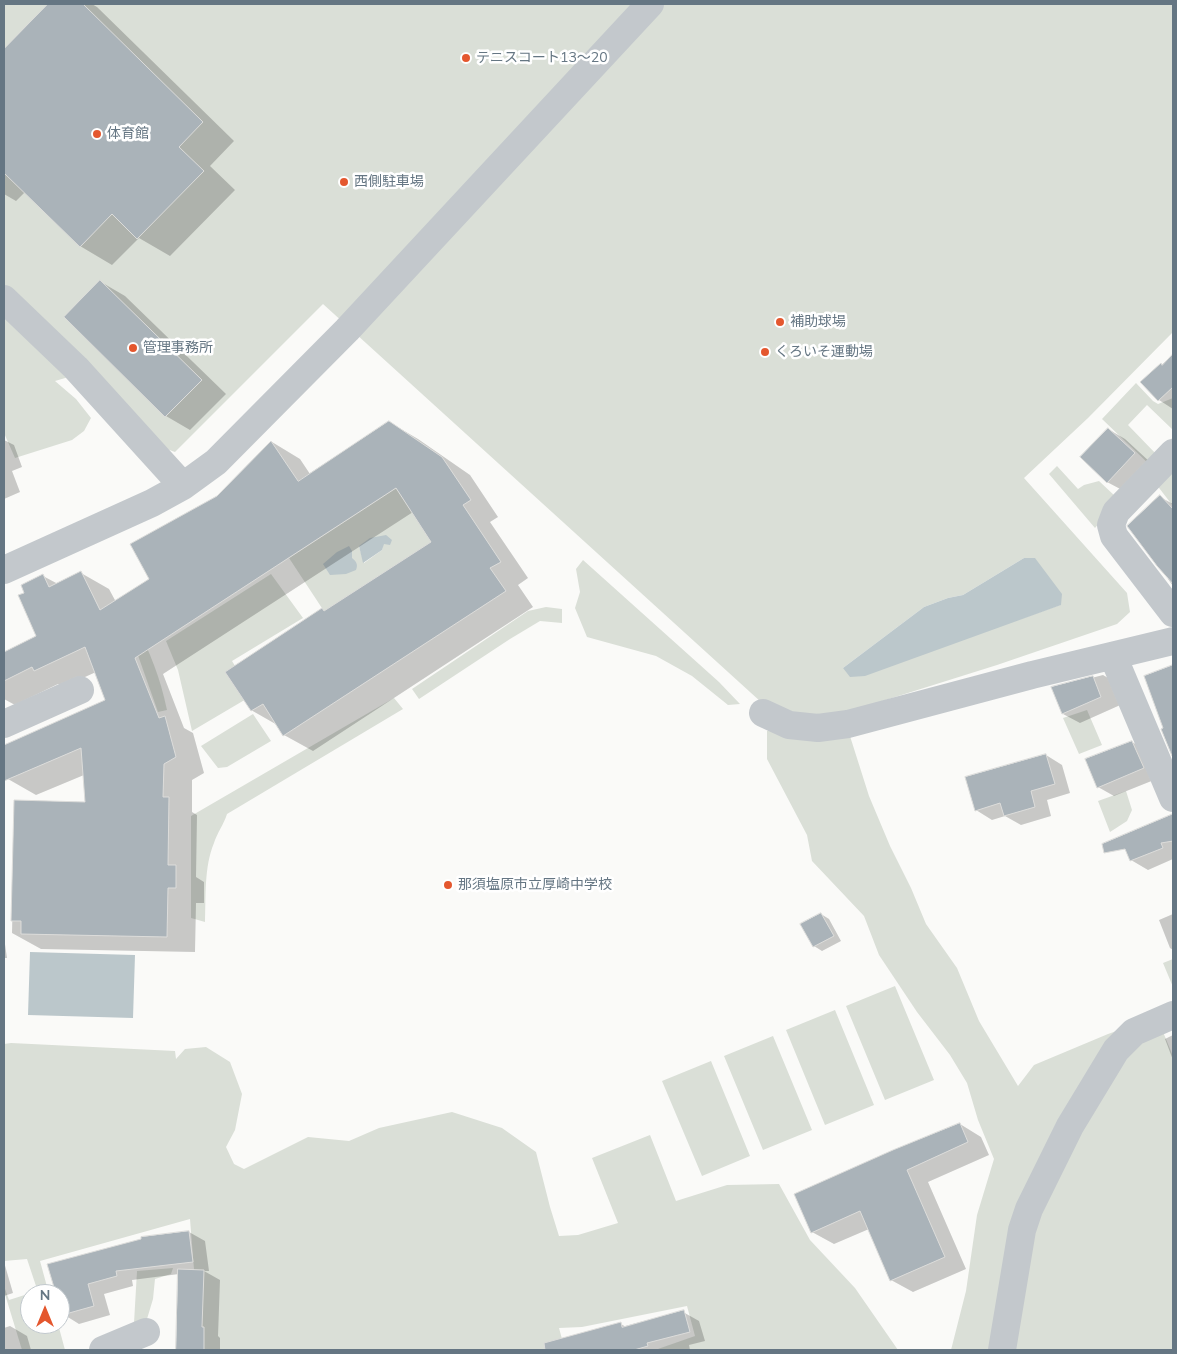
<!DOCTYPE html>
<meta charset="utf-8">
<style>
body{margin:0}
#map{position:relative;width:1177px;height:1354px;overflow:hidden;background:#fafaf8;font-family:Mulish,sans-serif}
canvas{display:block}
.frame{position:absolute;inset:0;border:5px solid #657683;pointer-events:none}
.north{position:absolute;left:20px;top:1284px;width:50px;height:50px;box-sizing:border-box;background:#fff;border:1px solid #c1c8cd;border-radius:50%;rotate:0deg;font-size:14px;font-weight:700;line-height:20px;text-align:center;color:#657683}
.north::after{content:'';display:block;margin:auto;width:18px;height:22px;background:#e4572e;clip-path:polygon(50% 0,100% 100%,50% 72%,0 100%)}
</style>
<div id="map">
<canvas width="1177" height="1354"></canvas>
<div class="frame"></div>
<div class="north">N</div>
</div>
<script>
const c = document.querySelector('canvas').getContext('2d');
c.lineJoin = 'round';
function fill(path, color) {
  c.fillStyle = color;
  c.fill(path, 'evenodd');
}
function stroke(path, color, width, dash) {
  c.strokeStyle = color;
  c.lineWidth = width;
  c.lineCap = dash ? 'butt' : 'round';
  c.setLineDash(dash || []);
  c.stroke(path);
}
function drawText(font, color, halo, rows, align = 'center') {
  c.font = font + ' Mulish,"Noto Sans JP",sans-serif';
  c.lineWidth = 5;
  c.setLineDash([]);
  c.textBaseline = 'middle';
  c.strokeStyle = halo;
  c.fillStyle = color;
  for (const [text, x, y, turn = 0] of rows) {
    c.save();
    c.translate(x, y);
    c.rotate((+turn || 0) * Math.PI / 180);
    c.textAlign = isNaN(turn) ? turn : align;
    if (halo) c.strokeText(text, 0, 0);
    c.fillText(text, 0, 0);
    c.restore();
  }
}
fill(new Path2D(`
 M 4,4 L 1173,4 L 1173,332 L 1088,418 L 1024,478 L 1127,593 L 1130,612 L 1117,624 L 997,665 L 857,709 L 816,720 L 761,702 L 323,304 L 175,452 L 161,447 L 89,371 L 55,381 L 76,399 L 91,418 L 84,431 L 72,440 L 15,458 L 4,433 ZM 1024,558 L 1060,605 L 911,658 L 843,668 L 924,607 L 948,598 L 963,595 Z
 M 1136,383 L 1153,401 L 1158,404 L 1173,398 L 1173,430 L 1147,405 L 1128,425 L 1157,455 L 1173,437 L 1173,447 L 1152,467 L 1102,419 Z
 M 1173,465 L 1173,506 L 1156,484 Z
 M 1057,466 L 1078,489 L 1084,485 L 1099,481 L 1116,497 L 1110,510 L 1095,528 L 1049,474 Z
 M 396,488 L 446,564 L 339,634 L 289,558 ZM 392,540 L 383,544 L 382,550 L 364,563 L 359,546 Z
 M 583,560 L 719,682 L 740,704 L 728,705 L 692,676 L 656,656 L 587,637 L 575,608 L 580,592 L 576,569 Z
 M 271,574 L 303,618 L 232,661 L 253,695 L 192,731 L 178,670 L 166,641 Z
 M 546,607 L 562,609 L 562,623 L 540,621 L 510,639 L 419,699 L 412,689 L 528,611 Z
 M 135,622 C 150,653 160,676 167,710 L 158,712 L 128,627 Z
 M 394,698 L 403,709 L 227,814 C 224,824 217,833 214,843 C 204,867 206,896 205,922 L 191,918 L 191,816 Z
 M 1087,710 L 1102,745 L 1079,754 L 1063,718 Z
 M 253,714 L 271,741 L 227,767 L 218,768 L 201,746 Z
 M 776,729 L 849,733 L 869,796 L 890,846 L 911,888 L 926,924 L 957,968 L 979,1021 L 1018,1086 L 1034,1065 L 1108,1034 L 1153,1018 L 1161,1027 L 1173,1056 L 1173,1350 L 951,1350 L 966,1291 L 977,1215 L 994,1159 L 978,1120 L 967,1083 L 950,1055 L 917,1012 L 879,955 L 864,916 L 812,861 L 807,835 L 767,759 L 767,731 Z
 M 1126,791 L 1132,810 L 1127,821 L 1110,832 L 1098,801 Z
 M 1173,959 L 1173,987 L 1163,963 Z
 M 895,986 L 934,1080 L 885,1100 L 846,1006 Z
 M 835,1010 L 874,1105 L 825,1125 L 786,1030 Z
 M 773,1036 L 812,1130 L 763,1150 L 724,1056 Z
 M 11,1043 L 175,1051 L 176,1059 L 185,1049 L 206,1047 L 230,1062 L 242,1094 L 235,1130 L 226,1147 L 234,1164 L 244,1169 L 308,1137 L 349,1141 L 379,1128 L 452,1112 L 502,1128 L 536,1152 L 550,1207 L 559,1236 L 578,1235 L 618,1223 L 592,1158 L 650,1135 L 676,1201 L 727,1185 L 779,1184 L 810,1240 L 855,1288 L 898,1350 L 655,1350 L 695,1336 L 687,1306 L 582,1327 L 559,1328 L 565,1350 L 194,1350 L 200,1346 L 190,1219 L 40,1261 L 49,1294 L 30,1294 L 30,1324 L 58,1324 L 65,1350 L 22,1350 L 4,1291 L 4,1286 L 9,1300 L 34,1292 L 36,1286 L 27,1259 L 4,1261 L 4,1044 Z
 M 711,1061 L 750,1156 L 702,1176 L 662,1081 Z
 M 173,1268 L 171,1274 L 155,1279 L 153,1299 L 147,1319 L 134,1323 L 137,1271 Z`), '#dadfd7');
fill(new Path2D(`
 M 386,535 L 392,540 L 390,545 L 384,544 L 382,550 L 363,563 L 359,546 L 370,538 Z
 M 349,546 L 352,551 L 352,558 C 357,562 358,565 356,570 L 346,574 L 330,575 L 323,564 L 337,552 Z
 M 1024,558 L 1035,558 L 1062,594 L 1061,605 L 865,676 L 850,677 L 843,668 L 924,607 L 948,598 L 963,595 Z
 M 30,952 L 135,955 L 133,1018 L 28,1015 Z`), '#bbc7cb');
fill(new Path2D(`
 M 50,4 L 92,4 L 97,7 L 234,141 L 210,166 L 235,190 L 170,256 L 139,238 L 112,265 L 80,246 L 25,192 L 16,201 L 4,194 L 4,50 Z
 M 101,282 L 125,296 L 226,394 L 190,430 L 166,416 L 65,317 Z
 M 1173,355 L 1173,409 L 1159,400 L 1142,382 Z
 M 389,422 L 418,439 L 470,475 L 498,517 L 490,522 L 528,578 L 518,585 L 533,607 L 313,751 L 284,735 L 279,726 L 251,710 L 322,609 L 326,612 L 433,543 L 413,512 L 163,674 L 184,728 L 193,733 L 204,773 L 192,780 L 192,812 L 197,815 L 196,877 L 204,882 L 204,903 L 196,903 L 195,952 L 41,949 L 12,933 L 15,801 L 87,803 L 84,775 L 36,795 L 8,779 L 4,769 L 4,746 L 107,700 L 96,672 L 63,687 L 58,684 L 15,705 L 4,699 L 4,654 L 38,637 L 26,593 L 43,576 L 58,584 L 81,573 L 109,589 L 116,602 L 150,579 L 217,498 L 272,442 L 300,459 L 310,474 Z
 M 1108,429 L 1125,439 L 1151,463 L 1124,491 L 1107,482 Z
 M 4,440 L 14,445 L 22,467 L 12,471 L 20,492 L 4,499 Z
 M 1160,497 L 1173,504 L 1173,586 L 1168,579 L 1169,578 Z
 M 1173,666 L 1173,755 L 1162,730 L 1165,729 L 1145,677 Z
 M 1103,675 L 1120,685 L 1127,702 L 1080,723 L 1063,714 L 1053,688 Z
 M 1132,742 L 1148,751 L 1159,778 L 1114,796 L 1098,787 Z
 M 1046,755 L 1062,765 L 1070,793 L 1047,800 L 1051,816 L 1021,825 L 1005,816 L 992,820 L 976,810 Z
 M 1161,821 L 1173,827 L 1173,859 L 1148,870 L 1131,860 Z
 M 821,914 L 829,919 L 841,941 L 822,951 L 814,946 Z
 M 1173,914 L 1173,950 L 1170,948 L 1159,920 Z
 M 4,937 L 7,958 L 4,958 Z
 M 1173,1035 L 1173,1060 L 1165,1039 Z
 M 960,1124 L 981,1137 L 989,1155 L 928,1182 L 966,1269 L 913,1292 L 891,1280 L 869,1229 L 834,1244 L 812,1232 Z
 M 189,1232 L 205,1241 L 209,1271 L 204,1271 L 220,1280 L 218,1336 L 220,1338 L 220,1350 L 177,1350 L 179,1274 L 132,1280 L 133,1286 L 104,1294 L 110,1315 L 79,1324 L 63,1314 L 60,1305 L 60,1294 L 57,1294 Z
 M 4,1262 L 13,1293 L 4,1296 Z
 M 683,1312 L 699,1321 L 705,1341 L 689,1345 L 690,1350 L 578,1350 L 574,1337 L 621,1324 L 626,1327 Z
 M 10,1326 L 27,1336 L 31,1350 L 4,1350 L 4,1328 Z`), '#0003');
const building = new Path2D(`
 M 48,4 L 83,4 L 203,122 L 179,147 L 204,171 L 137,239 L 112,214 L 80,247 L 4,173 L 4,49 Z
 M 100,280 L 202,380 L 165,417 L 64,317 Z
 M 1173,354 L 1173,387 L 1158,401 L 1140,382 L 1161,363 L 1162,365 Z
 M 389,421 L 442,457 L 471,500 L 463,505 L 501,562 L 490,568 L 506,591 L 283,736 L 263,704 L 251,711 L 225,672 L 322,608 L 324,611 L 431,542 L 396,488 L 135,658 L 159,718 L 165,716 L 176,757 L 164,764 L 163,797 L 169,797 L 168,865 L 176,865 L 176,888 L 168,888 L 167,937 L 21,934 L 21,921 L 11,921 L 14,800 L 85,802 L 81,748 L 4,781 L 4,745 L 105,700 L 85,647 L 34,671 L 32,667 L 4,681 L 4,652 L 36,636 L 18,595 L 24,593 L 21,585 L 43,574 L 49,587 L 81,571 L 100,610 L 149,579 L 130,544 L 217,496 L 271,441 L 298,481 Z
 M 1108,428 L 1135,453 L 1107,483 L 1080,457 Z
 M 1160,495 L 1173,509 L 1173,584 L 1157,566 L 1127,526 Z
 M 1173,665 L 1173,756 L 1172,756 L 1161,729 L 1163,728 L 1144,676 Z
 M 1093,676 L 1101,697 L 1062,714 L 1051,687 Z
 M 1132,741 L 1144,768 L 1097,788 L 1085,759 Z
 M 1046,754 L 1055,784 L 1031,791 L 1035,807 L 1004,816 L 1000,803 L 975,811 L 965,777 Z
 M 1173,814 L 1173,841 L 1161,843 L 1163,848 L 1130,861 L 1125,849 L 1104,853 L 1102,844 Z
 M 821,913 L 834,936 L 813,947 L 800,924 Z
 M 960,1123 L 968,1142 L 907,1170 L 945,1257 L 890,1281 L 860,1211 L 811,1233 L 794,1194 L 893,1150 Z
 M 189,1231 L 193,1262 L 116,1271 L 117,1276 L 88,1284 L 94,1306 L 62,1315 L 60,1309 L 60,1294 L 56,1294 L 47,1264 L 141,1239 L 141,1237 Z
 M 178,1269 L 204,1270 L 202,1327 L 204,1327 L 204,1350 L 176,1350 Z
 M 684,1310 L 690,1332 L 647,1343 L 648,1346 L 634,1350 L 545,1350 L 544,1343 L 621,1322 L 622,1327 Z`);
fill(building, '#aab3b9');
stroke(building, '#dcdcda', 1);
stroke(new Path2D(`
 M 4,299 L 76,368 L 183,486
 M 1173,453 L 1116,512 L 1111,525 L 1114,536 L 1173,613
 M 4,570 L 152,503 L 183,486 L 216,462 L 347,330 L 650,4
 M 1113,656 L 1173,798
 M 763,713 L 789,725 L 818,728 L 848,724 L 1032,675 L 1173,641
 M 4,724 L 80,690
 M 103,1350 L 146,1332
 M 1002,1350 L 1022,1230 L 1029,1209 L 1070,1126 L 1116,1050 L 1134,1032 L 1173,1015`), '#c3c8cc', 28);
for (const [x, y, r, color] of [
 [466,58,5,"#e4572e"],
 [97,134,5,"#e4572e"],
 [344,182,5,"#e4572e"],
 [780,322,5,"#e4572e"],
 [133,348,5,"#e4572e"],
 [765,352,5,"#e4572e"],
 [448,885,5,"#e4572e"]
]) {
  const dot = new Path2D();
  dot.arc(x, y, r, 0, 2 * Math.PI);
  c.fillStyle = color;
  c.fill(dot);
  stroke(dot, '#fff', 2);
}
drawText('14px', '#657683', '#fff', [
 ["テニスコート13～20",476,58],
 ["体育館",107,134],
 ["西側駐車場",354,182],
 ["補助球場",790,322],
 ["管理事務所",143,348],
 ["くろいそ運動場",775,352],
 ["那須塩原市立厚崎中学校",458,885]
], 'left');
</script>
